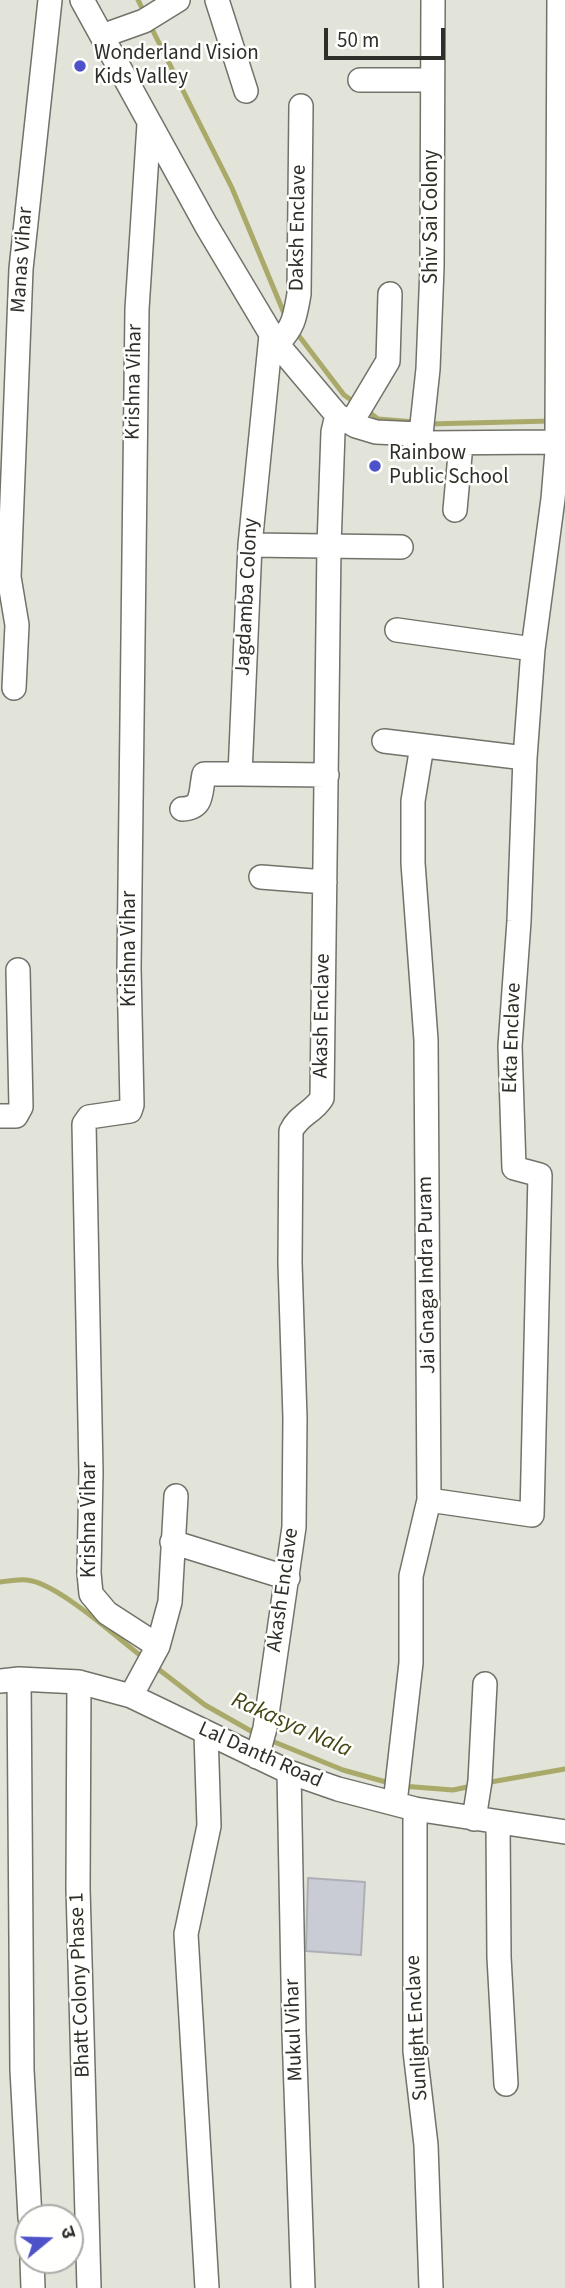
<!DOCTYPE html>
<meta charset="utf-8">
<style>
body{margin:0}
#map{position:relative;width:565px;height:2288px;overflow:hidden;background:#e2e3d9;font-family:"Source Sans 3","Noto Sans Devanagari",sans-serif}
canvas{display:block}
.north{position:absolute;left:14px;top:2204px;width:70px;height:70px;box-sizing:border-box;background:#fffffe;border:2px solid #ababa9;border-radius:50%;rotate:71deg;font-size:19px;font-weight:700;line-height:28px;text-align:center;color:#2e2e2a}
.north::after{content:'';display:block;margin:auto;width:24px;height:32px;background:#4e52c8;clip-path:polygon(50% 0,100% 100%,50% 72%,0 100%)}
.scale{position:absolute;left:324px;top:28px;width:121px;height:32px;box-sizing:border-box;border:4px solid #2e2e2a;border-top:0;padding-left:9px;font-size:21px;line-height:24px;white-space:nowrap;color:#2e2e2a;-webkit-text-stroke:5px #fffffe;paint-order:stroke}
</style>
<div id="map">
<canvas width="565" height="2288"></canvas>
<div class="north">उ</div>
<div class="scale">50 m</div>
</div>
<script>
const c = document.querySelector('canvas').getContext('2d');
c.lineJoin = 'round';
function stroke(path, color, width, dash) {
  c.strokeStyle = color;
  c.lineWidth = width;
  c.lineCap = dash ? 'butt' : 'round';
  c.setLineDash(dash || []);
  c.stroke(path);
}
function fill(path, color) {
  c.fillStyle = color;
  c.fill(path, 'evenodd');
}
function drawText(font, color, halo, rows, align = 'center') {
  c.font = font + ' "Source Sans 3",sans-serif';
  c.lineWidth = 5;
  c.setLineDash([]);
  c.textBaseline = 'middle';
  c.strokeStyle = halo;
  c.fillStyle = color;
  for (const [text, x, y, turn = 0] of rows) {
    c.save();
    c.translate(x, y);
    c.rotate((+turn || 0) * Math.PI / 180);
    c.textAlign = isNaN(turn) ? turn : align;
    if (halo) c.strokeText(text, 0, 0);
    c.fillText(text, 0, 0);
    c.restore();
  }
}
stroke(new Path2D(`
 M 138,0 L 145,14
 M 150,25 L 232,188 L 286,318
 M 296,332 L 344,395 L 357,404
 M 365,409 L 378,419 L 415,422
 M 428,424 L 551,421
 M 0,1582 C 8,1581 19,1579 27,1580 C 58,1583 118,1639 145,1659
 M 153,1665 L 205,1705 L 258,1735
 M 267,1739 L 343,1770 L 393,1784
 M 485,1783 L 565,1769
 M 402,1786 L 453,1790 L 472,1786`), '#a9a969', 5);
const building = new Path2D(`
 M 308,1878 L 365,1882 L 361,1955 L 306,1951 Z`);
fill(building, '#caccd5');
stroke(building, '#adafb7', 2);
const minor = new Path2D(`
 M 82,0 L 206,225 L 277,344 L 337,415 L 356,426 L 376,432 L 419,434
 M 217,0 L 246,91
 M 102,36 L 144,21 L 178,0
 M 360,80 L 432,80
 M 271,335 L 250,545 L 240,774 L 327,775
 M 277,344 C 294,327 295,317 299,294 L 301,106
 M 351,423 L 388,361 L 390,294
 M 557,430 L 559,0
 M 406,434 L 425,443 L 551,442 L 556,446 L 557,451 L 553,499 L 533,649 L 525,758 L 519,921 L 510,1046 L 514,1168 L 540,1175 L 532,1515 L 429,1500
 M 421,434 L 428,369 L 432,267 L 433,0
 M 455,510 L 461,444
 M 250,545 L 401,547
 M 397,630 L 533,649
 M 14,688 L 17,625 L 9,577 L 21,269 L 50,0
 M 384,741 L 525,758
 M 182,809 C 204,808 200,793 204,774 L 240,774
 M 261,877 L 325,882
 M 0,1116 L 16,1116 L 21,1107 L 18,970
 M 172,1542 L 288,1578
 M 158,1646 L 170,1602 L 176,1496
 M 19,1679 L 22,2070 L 30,2218
 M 0,1681 L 19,1679 L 79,1682 L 131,1696 L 289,1772 L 338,1789 L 415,1809 L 565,1832
 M 79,1682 L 78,1888 L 89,2288
 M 131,1696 L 158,1646 L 107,1613 L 91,1594 L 89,1573 L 91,1472 L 84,1124 L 89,1117 L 130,1111 L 132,1105 L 129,968 L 137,309 L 149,124
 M 206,1733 L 209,1826 L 186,1934 L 207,2288
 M 257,1757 L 265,1728 L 294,1527 L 295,1418 L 290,1263 L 291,1131 C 299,1114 313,1113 322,1098 L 329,546 L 333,432 L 337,415
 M 289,1772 L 294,2032 L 303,2288
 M 395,1803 L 411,1663 L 411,1576 L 429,1500 L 426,1040 L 413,863 L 413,801 L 422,746
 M 415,1809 L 415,2051 L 426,2145 L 431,2288
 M 474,1819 L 480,1781 L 485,1684
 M 498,1823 L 499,1957 L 506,2084
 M 32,2260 L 33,2288`);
stroke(minor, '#717269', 26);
stroke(minor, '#fff', 23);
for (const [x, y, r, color] of [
 [80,66,7,"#4e52c8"],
 [375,466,7,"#4e52c8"]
]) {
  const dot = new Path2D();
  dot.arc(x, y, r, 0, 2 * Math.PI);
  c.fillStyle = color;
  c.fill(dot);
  stroke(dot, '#fffffe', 2.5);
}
drawText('21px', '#2e2e2a', '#fffffe', [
 ["Wonderland Vision",94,54],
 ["Kids Valley",94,78],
 ["Rainbow",389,454],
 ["Public School",389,478]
], 'left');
drawText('21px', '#2e2e2a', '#fffffe', [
 ["Shiv Sai Colony",432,217,-90],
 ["Daksh Enclave",299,228,-89],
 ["Manas Vihar",23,260,-86],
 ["Krishna Vihar",135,382,-89],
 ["Jagdamba Colony",248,597,-87],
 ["Krishna Vihar",130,949,-90],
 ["Akash Enclave",323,1016,-89],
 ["Ekta Enclave",513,1038,-88],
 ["Jai Gnaga Indra Puram",428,1275,-91],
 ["Krishna Vihar",90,1520,-90],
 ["Akash Enclave",284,1590,-82],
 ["Lal Danth Road",260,1756,24],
 ["Bhatt Colony Phase 1",81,1985,-92],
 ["Sunlight Enclave",418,2028,-93],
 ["Mukul Vihar",295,2030,-92]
]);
drawText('italic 23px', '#444412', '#fffffe', [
 ["Rakasya Nala",291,1726,24]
]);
</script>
